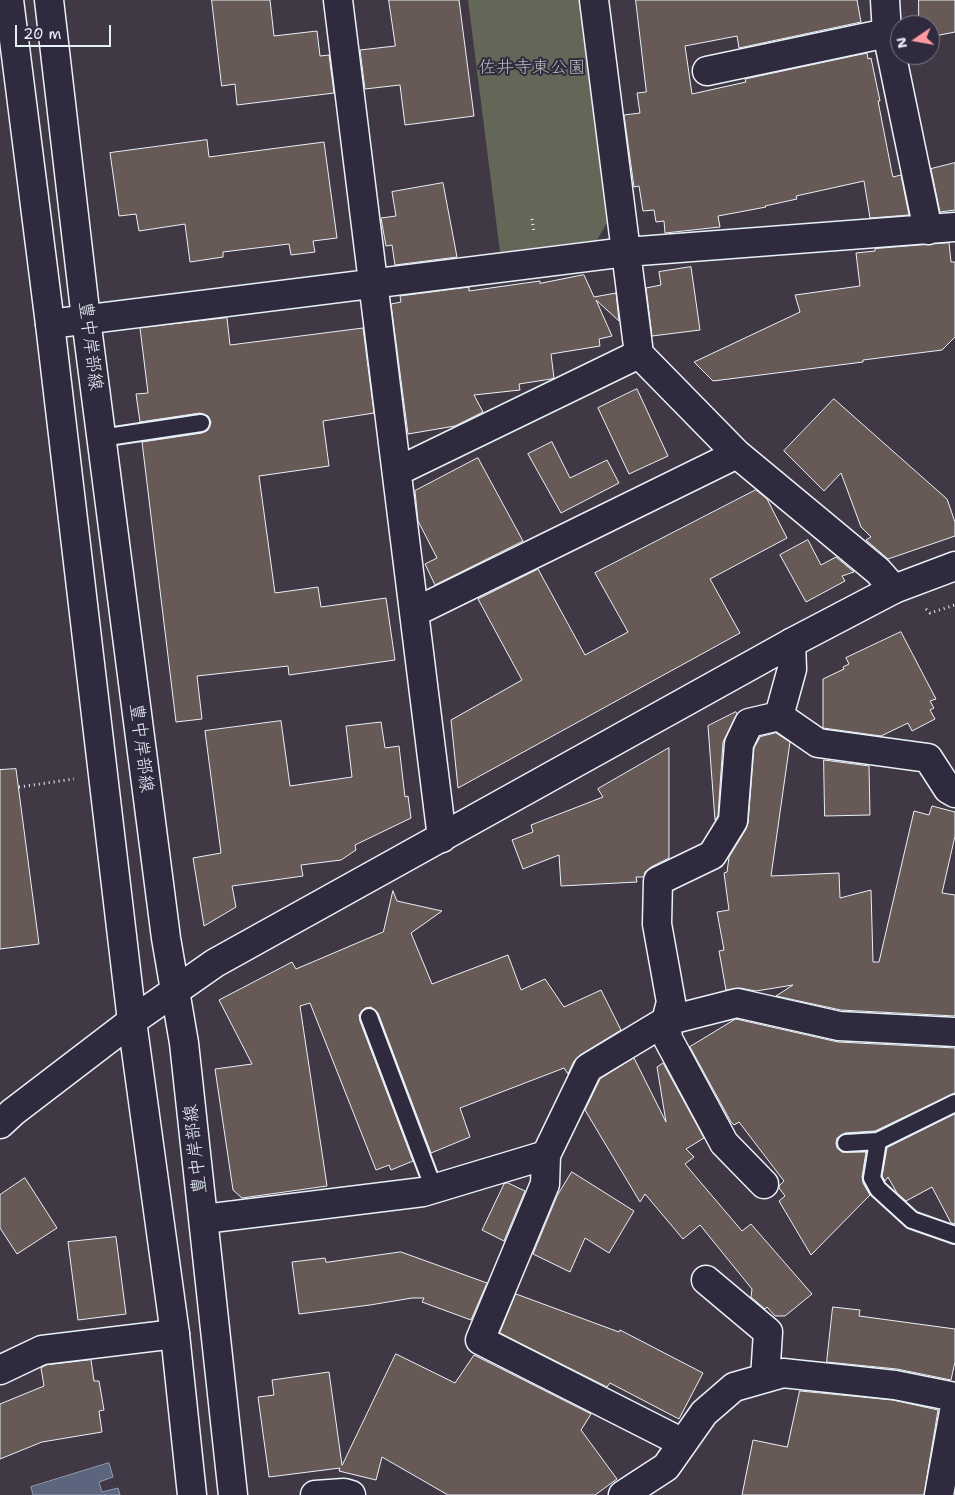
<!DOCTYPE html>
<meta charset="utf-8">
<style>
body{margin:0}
#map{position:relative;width:955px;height:1495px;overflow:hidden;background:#403844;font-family:"Shantell Sans",sans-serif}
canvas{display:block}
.north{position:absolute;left:890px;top:15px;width:50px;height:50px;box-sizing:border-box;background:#2f2a3d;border:1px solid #797a88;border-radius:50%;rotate:258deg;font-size:14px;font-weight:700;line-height:20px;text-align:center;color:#e8f1f8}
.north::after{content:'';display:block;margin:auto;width:18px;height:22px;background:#ff9aa2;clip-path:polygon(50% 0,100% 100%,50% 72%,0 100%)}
.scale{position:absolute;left:15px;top:25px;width:96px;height:22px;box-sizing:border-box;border:2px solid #e8f1f8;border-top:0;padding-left:6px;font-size:15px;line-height:18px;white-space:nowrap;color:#e8f1f8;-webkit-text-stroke:4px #2f2a3d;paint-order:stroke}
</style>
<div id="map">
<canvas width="955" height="1495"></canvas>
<div class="north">N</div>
<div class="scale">20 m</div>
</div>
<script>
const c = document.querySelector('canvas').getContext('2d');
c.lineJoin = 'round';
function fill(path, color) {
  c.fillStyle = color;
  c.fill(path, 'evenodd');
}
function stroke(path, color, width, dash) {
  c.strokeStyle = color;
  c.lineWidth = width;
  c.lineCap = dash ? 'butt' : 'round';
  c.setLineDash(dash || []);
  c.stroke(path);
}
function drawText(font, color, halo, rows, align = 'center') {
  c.font = font + ' "Shantell Sans","Klee One",sans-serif';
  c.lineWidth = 4;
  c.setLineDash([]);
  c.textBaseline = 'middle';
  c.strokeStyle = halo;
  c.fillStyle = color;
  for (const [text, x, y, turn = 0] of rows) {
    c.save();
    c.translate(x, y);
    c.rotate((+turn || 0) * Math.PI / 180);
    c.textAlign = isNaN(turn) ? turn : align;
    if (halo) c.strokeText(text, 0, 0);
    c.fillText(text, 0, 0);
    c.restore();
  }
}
fill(new Path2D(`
 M 468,0 L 580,0 L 607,223 L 597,240 L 500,252 Z`), '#646657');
const water = new Path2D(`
 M 109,1463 L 113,1477 L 99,1482 L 102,1492 L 118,1488 L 120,1495 L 33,1495 L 31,1487 Z`);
fill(water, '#5b657e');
stroke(water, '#939daf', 1);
const building = new Path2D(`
 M 212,0 L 270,0 L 274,36 L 317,31 L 320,56 L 329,55 L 334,93 L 237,105 L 235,84 L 222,86 Z
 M 389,0 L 459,0 L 474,116 L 405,125 L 400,85 L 365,89 L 360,50 L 395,46 Z
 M 636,0 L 857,0 L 861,22 L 739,48 L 737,36 L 685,46 L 692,94 L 746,82 L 745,79 L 867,53 L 868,59 L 871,58 L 880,101 L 878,101 L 892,173 L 893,177 L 901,175 L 909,215 L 870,218 L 864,181 L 796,196 L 797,199 L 765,206 L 766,207 L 718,216 L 720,227 L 665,233 L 664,221 L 656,222 L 654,210 L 643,211 L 639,186 L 634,187 L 624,115 L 640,113 L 637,93 L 646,92 Z
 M 919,0 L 955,0 L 955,32 L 930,37 L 930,25 L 919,25 Z
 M 207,140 L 209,157 L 324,142 L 337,238 L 313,241 L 315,252 L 291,255 L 289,244 L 223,252 L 223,257 L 190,262 L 185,224 L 139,231 L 136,214 L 119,216 L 110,153 Z
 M 955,163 L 955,210 L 940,212 L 931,169 Z
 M 443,183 L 457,257 L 395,265 L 392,245 L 386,246 L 381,218 L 396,216 L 392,192 Z
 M 949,243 L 951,262 L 955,262 L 955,337 L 942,350 L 863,360 L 863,362 L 713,381 L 694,362 L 800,312 L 795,295 L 860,286 L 856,253 L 875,251 L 875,249 Z
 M 691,267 L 700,330 L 652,336 L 646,288 L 661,285 L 659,272 Z
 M 584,275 L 594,297 L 616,293 L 619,321 L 596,300 L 612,336 L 599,339 L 600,346 L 551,354 L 554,378 L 551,379 L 519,384 L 520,390 L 474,395 L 483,412 L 455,426 L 408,434 L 391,304 L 401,302 L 400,296 L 469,287 L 469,291 L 540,281 L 540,283 Z
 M 227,318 L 230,345 L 363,328 L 374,413 L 323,421 L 329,466 L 259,476 L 275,593 L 318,587 L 321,607 L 386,598 L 395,660 L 289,675 L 288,666 L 197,676 L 202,719 L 176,722 L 142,442 L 202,433 L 208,430 L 211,422 L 208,416 L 200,413 L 140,422 L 136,394 L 148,393 L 140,328 Z
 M 637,389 L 668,456 L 629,474 L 598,408 Z
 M 834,399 L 947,499 L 955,522 L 955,536 L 888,559 L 866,540 L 871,537 L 861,527 L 841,473 L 824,491 L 784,451 Z
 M 552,442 L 570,478 L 607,460 L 619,483 L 561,513 L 528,454 Z
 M 478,458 L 523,541 L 435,585 L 425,564 L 437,558 L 418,521 L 415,491 Z
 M 756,490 L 767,499 L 787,538 L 710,579 L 740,633 L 458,788 L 451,720 L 522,680 L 478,599 L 538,569 L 585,655 L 628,632 L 595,573 Z
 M 808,540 L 821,565 L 836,557 L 854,572 L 842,576 L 845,581 L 806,602 L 780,555 Z
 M 901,632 L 936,699 L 930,701 L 934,708 L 930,710 L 935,719 L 912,731 L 908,723 L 881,736 L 823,728 L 823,679 L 844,669 L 843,667 L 849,664 L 846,658 Z
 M 736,712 L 737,714 L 723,742 L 718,816 L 715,820 L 708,726 Z
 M 281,721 L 290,786 L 352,777 L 346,726 L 381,722 L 385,748 L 399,746 L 405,797 L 408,796 L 411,818 L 355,845 L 356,850 L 341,860 L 301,865 L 303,876 L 232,886 L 236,907 L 204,926 L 193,858 L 221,853 L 205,731 Z
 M 776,733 L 790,742 L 771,876 L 839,873 L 840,898 L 871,890 L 873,962 L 879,962 L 914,811 L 929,815 L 932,806 L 955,812 L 955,836 L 942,893 L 955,895 L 955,1016 L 841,1010 L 776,996 L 793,985 L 756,991 L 740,988 L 726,990 L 719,951 L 724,950 L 717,912 L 729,910 L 724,873 L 727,872 L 729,857 L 746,829 L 748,823 L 754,748 L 760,737 Z
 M 669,748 L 669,858 L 651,867 L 645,872 L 644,877 L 636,877 L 637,882 L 561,886 L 559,855 L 523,869 L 512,840 L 533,832 L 531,825 L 603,797 L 598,789 Z
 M 824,760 L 869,766 L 870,815 L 825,816 Z
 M 16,769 L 39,944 L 0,949 L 0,770 Z
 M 393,891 L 397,901 L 442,911 L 411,933 L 432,984 L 508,955 L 521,990 L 545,979 L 564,1007 L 601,990 L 621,1030 L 580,1055 L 574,1061 L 568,1074 L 564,1068 L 460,1108 L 470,1137 L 431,1153 L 378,1013 L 371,1007 L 365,1008 L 359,1015 L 360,1021 L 413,1161 L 391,1170 L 389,1165 L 376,1170 L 310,1003 L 300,1006 L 327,1186 L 242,1198 L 233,1190 L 215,1069 L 252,1064 L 219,1000 L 292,962 L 296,969 L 383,932 Z
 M 736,1019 L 838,1042 L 955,1048 L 955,1093 L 875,1131 L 845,1133 L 837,1138 L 836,1143 L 837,1148 L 842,1152 L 866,1152 L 862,1177 L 863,1183 L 870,1195 L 811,1255 L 779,1201 L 785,1196 L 779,1188 L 779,1186 L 784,1181 L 739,1122 L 734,1125 L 731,1122 L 690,1047 Z
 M 634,1058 L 666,1122 L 657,1067 L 663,1063 L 704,1138 L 686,1149 L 694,1157 L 685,1164 L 742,1231 L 751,1224 L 812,1294 L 785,1316 L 775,1316 L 767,1307 L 765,1309 L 751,1297 L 752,1289 L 700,1225 L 683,1239 L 645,1194 L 640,1202 L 585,1110 L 600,1079 Z
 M 955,1114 L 955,1224 L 951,1223 L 932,1187 L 906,1201 L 897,1193 L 888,1177 L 885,1181 L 882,1176 L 887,1148 Z
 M 572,1172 L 634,1211 L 609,1253 L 585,1238 L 570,1272 L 533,1254 L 557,1196 Z
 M 25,1178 L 57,1228 L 17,1254 L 0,1228 L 0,1195 Z
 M 508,1183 L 525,1191 L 504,1241 L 482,1230 L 504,1184 Z
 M 116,1237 L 126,1314 L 78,1320 L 68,1242 Z
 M 401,1252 L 487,1283 L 471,1320 L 422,1302 L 424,1298 L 412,1298 L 370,1305 L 299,1314 L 292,1262 L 325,1258 L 326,1262 Z
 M 516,1294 L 619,1332 L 620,1330 L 703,1373 L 679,1419 L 610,1383 L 607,1387 L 500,1333 Z
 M 833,1307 L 860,1310 L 859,1316 L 955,1329 L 955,1362 L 951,1380 L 897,1369 L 827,1362 Z
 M 396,1354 L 455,1383 L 474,1355 L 591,1414 L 581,1430 L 617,1479 L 595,1495 L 448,1495 L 382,1457 L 376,1480 L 339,1471 L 340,1468 L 269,1477 L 258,1397 L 274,1395 L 272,1380 L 329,1372 L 342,1465 Z
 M 91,1360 L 94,1381 L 99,1381 L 104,1410 L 99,1411 L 102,1432 L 42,1442 L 0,1459 L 0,1404 L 44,1386 L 41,1368 L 46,1365 Z
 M 800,1391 L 893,1400 L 938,1410 L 924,1495 L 742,1495 L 753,1440 L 787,1447 Z`);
fill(building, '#675a56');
stroke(building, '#e8f1f8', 1);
const lane = new Path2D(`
 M 101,438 L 201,423
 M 369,1017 L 434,1189
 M 955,1103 L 878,1141 L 872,1178 L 878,1189 L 912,1220 L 955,1235
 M 846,1143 L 878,1141`);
const street = new Path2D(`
 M 338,0 L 442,838
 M 594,0 L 639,354 L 737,454 L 878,571 L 894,589
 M 885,0 L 887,33 L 928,230
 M 707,71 L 887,33
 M 50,324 L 626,252 L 955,227
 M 398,471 L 639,354
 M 415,612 L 737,454
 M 779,716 L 792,669 L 791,643
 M 546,1155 L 545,1184 L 480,1340 L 683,1443
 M 764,1184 L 724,1143 L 668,1039 L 666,1021 L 671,1002 L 657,924 L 658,881 L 712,855 L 733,821 L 739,744 L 749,723 L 779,716 L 818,743 L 928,758 L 948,789 L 955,793
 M 204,1219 L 423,1192 L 546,1155 L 588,1068 L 666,1021 L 737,1003 L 839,1026 L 955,1032
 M 706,1280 L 768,1332 L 765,1378
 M 0,1370 L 42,1350 L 175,1334
 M 315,1495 L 344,1493 L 351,1495
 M 623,1495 L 666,1467 L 704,1413 L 734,1387 L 783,1373 L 895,1385 L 955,1397
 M 939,1495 L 955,1406`);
const secondary = new Path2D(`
 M 9,0 L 50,324 L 132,1021 L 175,1334 L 192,1495
 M 49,0 L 86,319 L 166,938 L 184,1043 L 233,1495
 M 0,1124 L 13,1112 L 132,1021 L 215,963 L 791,643 L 894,589 L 955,566`);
stroke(lane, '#e8f1f8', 20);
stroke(street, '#e8f1f8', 31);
stroke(secondary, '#e8f1f8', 31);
stroke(new Path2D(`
 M 532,219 L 534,232
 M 926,609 L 930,613 L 955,605
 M 19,787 L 74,779`), '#e8f1f8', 3, [1, 4]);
stroke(lane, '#2f2a3d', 16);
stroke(street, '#2f2a3d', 28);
stroke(secondary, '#2f2a3d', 28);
drawText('18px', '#b3b9b8', '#2f2a3d', [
 ["佐井寺東公園",532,68]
]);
drawText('18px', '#e8f1f8', '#2f2a3d', [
 ["豊中岸部線",90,346,83],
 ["豊中岸部線",141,748,83],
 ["豊中岸部線",196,1149,-96]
]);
</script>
